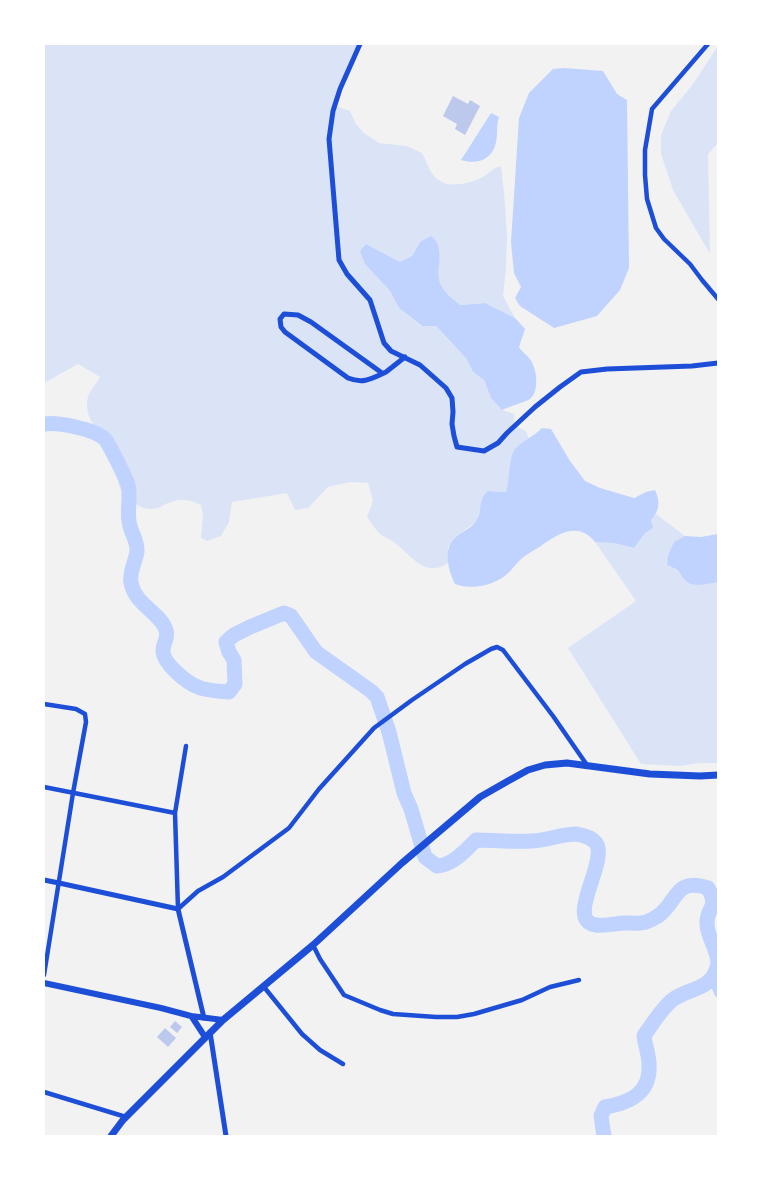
<!DOCTYPE html>
<style>
body{margin:0}
#map{position:relative;width:762px;height:1180px;overflow:hidden;background:#f2f2f2;font-family:"Alegreya Sans",sans-serif}
canvas{display:block}
.frame{position:absolute;inset:0;border:45px solid #fff;pointer-events:none}
</style>
<div id="map">
<canvas width="762" height="1180"></canvas>
<div class="frame"></div>
</div>
<script>
const c = document.querySelector('canvas').getContext('2d');
c.lineJoin = 'round';
function fill(path, color) {
  c.fillStyle = color;
  c.fill(path, 'evenodd');
}
function stroke(path, color, width, dash) {
  c.strokeStyle = color;
  c.lineWidth = width;
  c.lineCap = dash ? 'butt' : 'round';
  c.setLineDash(dash || []);
  c.stroke(path);
}
fill(new Path2D(`
 M 44,44 L 360,44 L 335,106 L 350,111 L 356,124 L 364,133 L 379,143 L 407,146 L 422,153 C 427,162 430,175 440,181 C 451,188 470,183 481,178 C 489,174 492,168 501,166 L 504,192 L 507,234 L 506,268 L 503,296 L 515,318 L 485,303 L 460,305 C 453,300 443,292 440,284 C 437,276 439,259 440,250 L 420,242 L 412,256 L 400,262 L 366,244 L 365,264 L 390,291 L 399,308 L 421,326 L 436,326 L 466,358 L 473,372 L 484,380 L 491,398 L 502,410 L 514,414 L 515,426 L 526,431 L 529,439 C 525,442 519,445 516,448 C 508,456 510,481 506,492 L 495,491 L 479,513 L 477,521 L 455,537 L 448,547 L 448,563 C 425,579 411,555 395,543 C 390,539 383,537 379,533 C 374,528 371,522 367,517 L 373,501 L 368,483 L 350,482 L 328,487 L 308,508 L 295,510 L 287,493 L 232,502 L 229,522 L 221,536 L 207,541 L 201,538 L 203,517 L 201,505 C 192,501 184,498 174,501 C 162,504 158,512 144,508 C 135,505 127,498 122,491 C 115,482 119,469 115,459 C 108,442 88,426 87,406 C 86,394 94,387 100,377 L 78,364 L 44,383 Z
 M 718,46 L 718,143 L 708,154 L 710,254 L 673,190 L 661,154 L 661,135 L 671,111 L 693,84 Z
 M 656,514 L 685,536 L 674,543 L 667,565 C 677,568 681,571 685,580 L 718,582 L 718,763 L 700,763 L 680,766 L 641,764 L 568,648 L 636,601 L 595,542 L 614,543 L 634,548 L 645,533 L 652,528 L 651,520 Z`), '#dbe4f7');
fill(new Path2D(`
 M 564,68 L 603,71 L 617,94 L 627,100 L 629,268 L 620,290 L 597,316 L 554,328 L 520,306 L 515,298 L 521,287 L 514,273 L 511,242 L 519,118 L 529,93 L 553,69 Z
 M 491,113 L 499,117 C 496,126 498,134 496,142 C 493,160 476,165 461,160 Z
 M 431,236 C 447,248 435,267 440,283 C 443,292 453,299 460,305 L 485,303 L 515,318 L 525,329 L 519,347 C 522,352 526,354 529,358 C 537,367 540,391 530,399 C 525,402 508,407 502,410 L 491,398 L 484,380 L 473,372 L 466,358 L 436,326 L 422,326 L 399,308 L 390,291 L 365,264 L 360,251 L 366,244 L 400,262 L 412,256 L 420,242 Z
 M 542,428 L 551,429 L 570,461 L 585,481 L 600,488 L 634,498 L 646,492 L 655,490 C 660,501 660,511 651,520 L 653,528 L 645,533 L 634,548 L 614,543 L 595,542 C 578,521 558,534 541,546 C 534,550 527,554 521,559 C 516,564 511,571 505,576 C 490,586 472,590 455,584 C 448,570 442,547 457,536 C 463,531 472,528 476,521 C 483,512 477,500 488,491 L 506,492 C 510,480 508,458 515,449 C 521,442 534,436 542,428 Z
 M 718,534 L 718,582 C 709,583 693,589 685,580 C 677,570 682,571 667,565 L 668,556 L 674,542 L 685,536 L 701,537 Z`), '#bfd3fe');
stroke(new Path2D(`
 M 712,979 L 718,993`), '#bfd3fe', 8);
stroke(new Path2D(`
 M 44,424 C 58,422 94,429 105,439 C 109,444 126,478 128,485 C 131,496 127,509 129,521 C 130,532 138,540 137,552 C 135,563 129,572 131,583 C 135,605 161,613 166,630 C 169,638 162,645 163,652 C 164,664 187,683 198,687 C 207,691 219,691 229,692 L 235,684 L 234,660 L 229,652 L 226,642 L 234,635 L 250,627 L 284,613 L 291,616 L 316,652 L 371,691 L 377,697 L 389,732 L 404,793 L 411,809 L 425,857 L 437,866 C 453,865 465,851 476,840 C 494,840 513,842 531,841 C 546,841 561,834 576,834 C 583,835 591,837 596,843 C 609,861 564,921 596,925 C 605,926 614,924 623,923 C 630,923 639,924 646,922 C 649,921 655,918 658,916 C 678,902 674,877 708,888 C 720,910 705,907 707,925 C 708,938 717,948 718,962
 M 604,1136 L 601,1116 L 605,1107 C 630,1103 651,1093 649,1064 C 649,1055 645,1045 644,1036 C 652,1024 660,1011 671,1001 C 689,986 711,993 718,964`), '#bfd3fe', 15);
fill(new Path2D(`
 M 453,96 L 468,104 L 470,100 L 480,106 L 465,135 L 455,129 L 457,124 L 443,116 Z
 M 175,1021 L 182,1027 L 177,1033 L 170,1027 Z
 M 165,1028 L 176,1038 L 168,1047 L 157,1037 Z`), '#bdc9ec');
stroke(new Path2D(`
 M 708,44 L 652,109 L 645,150 L 645,175 L 647,199 L 656,228 L 664,239 L 690,264 L 702,280 L 718,299
 M 44,704 L 76,709 L 85,714 L 86,722 L 73,793 L 44,975
 M 44,787 L 175,813
 M 178,909 L 198,891 L 223,877 L 289,828 L 319,789 L 374,728 L 412,700 L 465,664 L 491,649 L 497,647 L 503,650 L 553,716 L 587,765
 M 178,909 L 175,813 L 186,746
 M 313,945 L 320,959 L 344,995 L 380,1010 L 393,1014 L 436,1017 L 457,1017 L 474,1014 L 522,1000 L 550,987 L 579,980
 M 264,987 L 302,1034 L 320,1050 L 343,1064
 M 44,1092 L 126,1117`), '#1d4ed8', 4.5);
stroke(new Path2D(`
 M 360,44 L 340,89 L 333,111 L 329,139 L 339,260 L 347,274 L 370,300 L 384,343 L 391,351 L 420,365 L 446,388 L 452,398 L 453,412 L 452,424 L 454,436 L 457,447 L 484,451 L 498,443 L 507,433 L 535,407 L 560,387 L 581,372 L 607,369 L 692,366 L 718,363
 M 382,373 L 311,322 L 298,315 L 284,314 L 280,319 L 281,327 L 285,332 L 348,378 C 363,384 371,379 386,372 L 405,357
 M 44,880 L 59,883 L 178,909 L 204,1018
 M 210,1032 L 226,1136`), '#1d4ed8', 5);
stroke(new Path2D(`
 M 44,983 L 161,1008 L 191,1016 L 223,1020
 M 192,1017 L 205,1037`), '#1d4ed8', 6);
stroke(new Path2D(`
 M 111,1136 L 123,1120 L 223,1020 L 313,945 L 402,863 L 480,797 L 508,781 L 528,770 L 545,765 L 567,763 L 650,774 L 700,776 L 718,775`), '#1d4ed8', 7);
</script>
